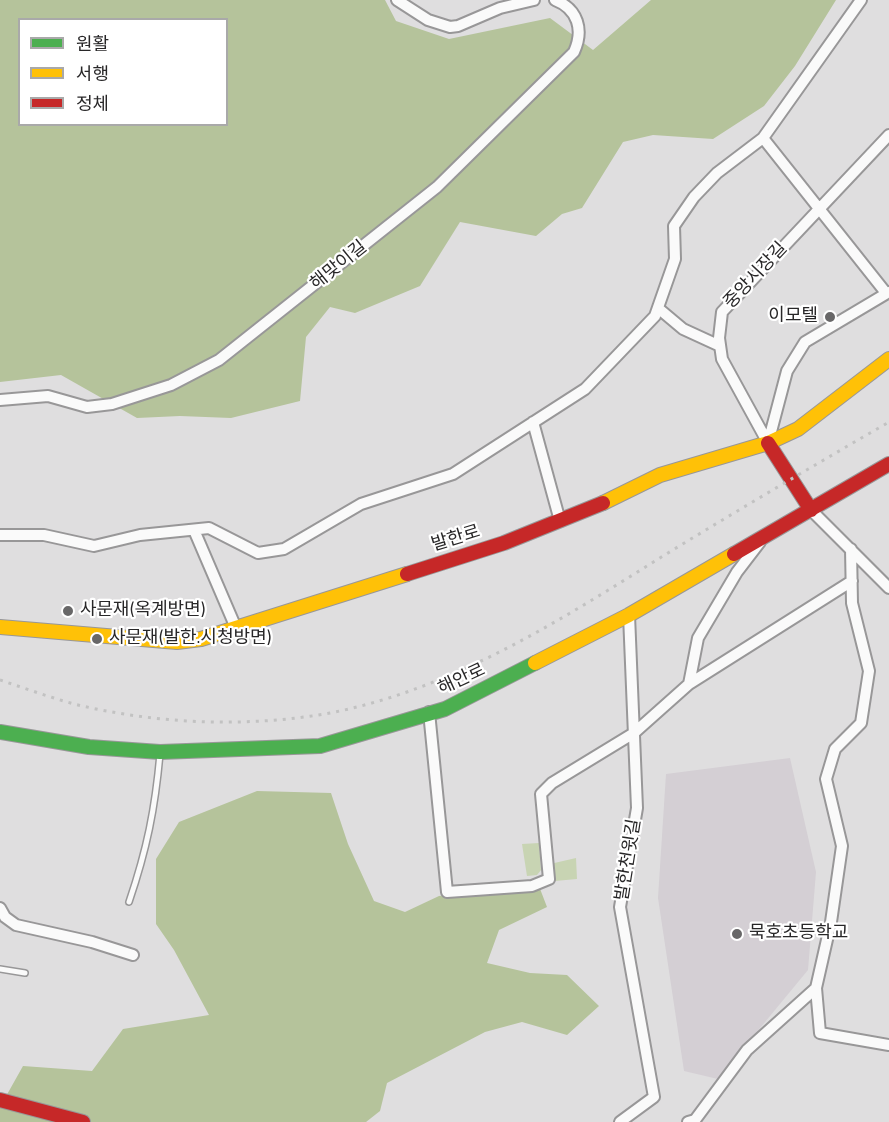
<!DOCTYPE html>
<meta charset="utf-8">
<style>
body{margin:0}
#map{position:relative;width:889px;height:1122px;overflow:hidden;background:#dfdedf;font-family:"Titillium Web","Noto Sans KR",sans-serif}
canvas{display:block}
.legend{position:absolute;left:18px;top:18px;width:210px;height:108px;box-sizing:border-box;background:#fff;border:2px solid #a9a9a9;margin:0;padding:8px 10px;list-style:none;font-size:18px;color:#282728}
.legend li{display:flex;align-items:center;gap:12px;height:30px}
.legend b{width:30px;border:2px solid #a9a9a9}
</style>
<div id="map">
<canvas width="889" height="1122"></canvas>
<ul class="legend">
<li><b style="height:8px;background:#4caf50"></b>원활</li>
<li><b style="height:8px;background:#ffc107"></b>서행</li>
<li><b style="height:8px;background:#c62828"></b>정체</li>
</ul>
</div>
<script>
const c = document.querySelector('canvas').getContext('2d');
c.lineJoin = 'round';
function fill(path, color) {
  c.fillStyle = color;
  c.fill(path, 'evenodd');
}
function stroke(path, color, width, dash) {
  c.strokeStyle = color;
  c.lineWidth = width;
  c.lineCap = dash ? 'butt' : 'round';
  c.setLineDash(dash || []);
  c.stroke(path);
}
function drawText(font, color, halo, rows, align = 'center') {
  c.font = font + ' "Titillium Web","Noto Sans KR",sans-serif';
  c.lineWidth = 4.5;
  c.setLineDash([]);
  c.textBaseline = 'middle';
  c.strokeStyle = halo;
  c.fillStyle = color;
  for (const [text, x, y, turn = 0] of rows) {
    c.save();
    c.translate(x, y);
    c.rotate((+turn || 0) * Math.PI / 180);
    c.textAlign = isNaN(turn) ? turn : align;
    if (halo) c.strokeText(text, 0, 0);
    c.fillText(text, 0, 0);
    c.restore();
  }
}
fill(new Path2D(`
 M 790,758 L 816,872 L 808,970 L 718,1079 L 684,1071 L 658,898 L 666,774 Z`), '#d4cfd4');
fill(new Path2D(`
 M 539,843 L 541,870 L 537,875 L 527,876 L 522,844 Z
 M 576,858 L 577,879 L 555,881 L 551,878 L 550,864 Z`), '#c8d4b3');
fill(new Path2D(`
 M 0,0 L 385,0 L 396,21 L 449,39 L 550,18 L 593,50 L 651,0 L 836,0 L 795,66 L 764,106 L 713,139 L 653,135 L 623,142 L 582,208 L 562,214 L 536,236 L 460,222 L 420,286 L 355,313 L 330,307 L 306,337 L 300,401 L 231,418 L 180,416 L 137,418 L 61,375 L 0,382 ZM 20,20 L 226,20 L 226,124 L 20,124 Z
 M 257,791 L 331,793 L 348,844 L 374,901 L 405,912 L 439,896 L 537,881 L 547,907 L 499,930 L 487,963 L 530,973 L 567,975 L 599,1006 L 567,1035 L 522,1022 L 485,1032 L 387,1083 L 380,1111 L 366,1122 L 0,1122 L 0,1107 L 23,1066 L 92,1071 L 123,1029 L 209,1015 L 174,950 L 156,924 L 156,859 L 179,822 Z`), '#b5c39b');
const lane = new Path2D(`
 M 129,902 C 147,849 155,809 160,754
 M 0,969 L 25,973`);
const street = new Path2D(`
 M 397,0 L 428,20 L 450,27 L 458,26 L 500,8 L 534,0
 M 763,138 L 886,293
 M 658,308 L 683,329 L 720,346
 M 0,400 L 48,396 L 87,407 L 112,404 L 171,385 L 219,360 L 437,187 L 574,52 C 584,30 578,9 555,0
 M 533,422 L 560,521
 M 768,443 L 722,359 L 719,338 L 722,312 L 889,135
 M 768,443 L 787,371 L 805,342 L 889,292
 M 811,510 L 889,588
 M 194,530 L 236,628
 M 0,535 L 44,535 L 94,546 L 140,535 L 209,528 L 258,553 L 284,549 L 361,504 L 453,474 L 585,389 L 655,316 L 675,259 L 674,226 L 694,197 L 717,173 L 763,138 L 861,0
 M 689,684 L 852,581
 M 429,712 L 447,892 L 532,886 L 549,879 L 541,794 L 552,783 L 634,733 L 689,684 L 698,638 L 737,572 L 760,542
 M 0,908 L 5,917 L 16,925 L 92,942 L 133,955
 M 816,988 L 820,1033 L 889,1045
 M 620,1122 L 654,1097 L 620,907 L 637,808 L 629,615
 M 688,1122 L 695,1120 L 747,1050 L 816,988 L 831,922 L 842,846 L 826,779 L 835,749 L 861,723 L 869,671 L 852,603 L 851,549`);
const fast = new Path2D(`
 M 0,732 L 89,747 L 160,752 L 320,746 L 445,709 L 535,663`);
const slow = new Path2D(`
 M 603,503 L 660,475 L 768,443 L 798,429 L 889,359
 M 0,627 L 177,642 L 201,639 L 407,574
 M 535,663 L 629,615 L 734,554`);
const jam = new Path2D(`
 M 768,443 L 811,510
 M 734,554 L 889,464
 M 407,574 L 504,543 L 603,503
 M 0,1100 L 83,1122`);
stroke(lane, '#989798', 8);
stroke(street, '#989798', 14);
stroke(fast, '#989798', 16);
stroke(slow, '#989798', 16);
stroke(jam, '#989798', 16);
stroke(lane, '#fafafa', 5);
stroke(street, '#fafafa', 10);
stroke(fast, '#4caf50', 14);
stroke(slow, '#ffc107', 14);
stroke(jam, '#c62828', 14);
stroke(new Path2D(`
 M 0,680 C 24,688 49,697 74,704 C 156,724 247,728 330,713 C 453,689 559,621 663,556 C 738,510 813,466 889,422`), '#c2c2c2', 3, [3, 6]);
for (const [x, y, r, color] of [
 [830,317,6,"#686768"],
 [68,611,6,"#686768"],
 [97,639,6,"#686768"],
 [737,934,6,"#686768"]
]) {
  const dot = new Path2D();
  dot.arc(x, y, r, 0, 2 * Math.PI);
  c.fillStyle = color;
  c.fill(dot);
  stroke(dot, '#fff', 2);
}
drawText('18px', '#282728', '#fff', [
 ["해맞이길",339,266,-39],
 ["중앙시장길",756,276,-47],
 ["발한로",456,539,-17],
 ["해안로",462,680,-25],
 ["발한천윗길",629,860,-81]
]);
drawText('18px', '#282728', '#fff', [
 ["이모텔",818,317,"right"],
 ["사문재(옥계방면)",80,611],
 ["사문재(발한.시청방면)",109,639],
 ["묵호초등학교",749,934]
], 'left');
</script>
